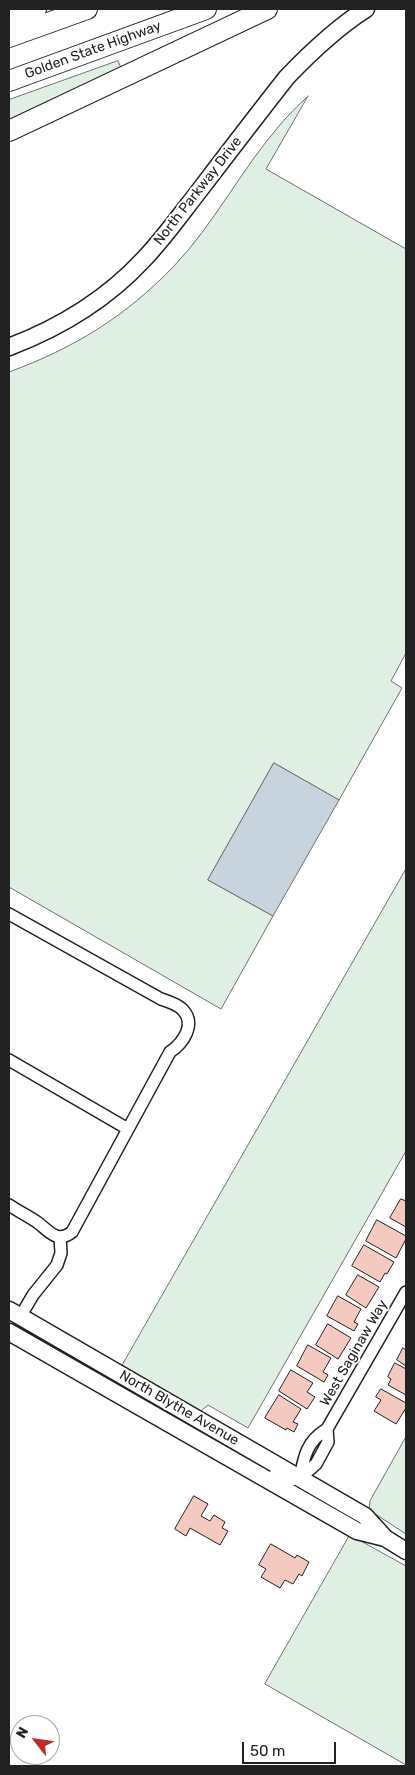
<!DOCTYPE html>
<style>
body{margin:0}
#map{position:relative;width:415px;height:1775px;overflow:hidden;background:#fff;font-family:Rubik,sans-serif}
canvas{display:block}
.frame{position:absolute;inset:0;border:10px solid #222;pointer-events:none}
.north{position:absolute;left:10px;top:1715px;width:50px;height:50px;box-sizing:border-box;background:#fff;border:1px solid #a7a7a7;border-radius:50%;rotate:300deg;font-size:14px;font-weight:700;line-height:20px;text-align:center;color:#222}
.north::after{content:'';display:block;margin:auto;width:18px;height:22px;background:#c62828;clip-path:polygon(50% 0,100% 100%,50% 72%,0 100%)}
.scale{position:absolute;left:242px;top:1742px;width:94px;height:22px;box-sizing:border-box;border:2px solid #222;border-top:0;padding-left:6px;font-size:15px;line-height:18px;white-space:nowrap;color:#222;-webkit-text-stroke:4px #fff;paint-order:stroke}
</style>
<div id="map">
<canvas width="415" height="1775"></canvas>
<div class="frame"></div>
<div class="north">N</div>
<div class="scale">50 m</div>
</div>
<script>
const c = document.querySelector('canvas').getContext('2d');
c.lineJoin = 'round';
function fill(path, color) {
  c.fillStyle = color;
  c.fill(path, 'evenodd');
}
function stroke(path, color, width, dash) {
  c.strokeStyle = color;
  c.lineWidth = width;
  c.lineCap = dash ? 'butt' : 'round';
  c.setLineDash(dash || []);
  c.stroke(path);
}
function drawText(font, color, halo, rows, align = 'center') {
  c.font = font + ' Rubik,sans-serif';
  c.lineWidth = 4;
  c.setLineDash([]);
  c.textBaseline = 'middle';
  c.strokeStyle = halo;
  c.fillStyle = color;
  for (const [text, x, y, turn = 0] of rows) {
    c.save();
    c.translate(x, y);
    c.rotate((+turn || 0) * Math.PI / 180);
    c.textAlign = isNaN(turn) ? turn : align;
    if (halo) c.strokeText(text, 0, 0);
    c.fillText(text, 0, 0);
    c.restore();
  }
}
const green = new Path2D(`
 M 118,61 L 123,72 L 9,125 L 9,100 Z
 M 308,96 L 266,169 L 406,249 L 406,653 L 391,681 L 402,688 L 339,800 L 274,763 L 208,880 L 273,916 L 221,1009 L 9,887 L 9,372 C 74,348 125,317 174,266 C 214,224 241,170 279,126 C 288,115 298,106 308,96 Z
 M 406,869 L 406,1151 L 248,1428 L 208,1405 L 201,1411 L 122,1366 Z
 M 406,1437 L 406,1534 L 369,1510 L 370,1501 Z
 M 350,1535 L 406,1566 L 406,1765 L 265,1684 Z`);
fill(green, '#e0efe3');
stroke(green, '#6f6f6f', 1);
const water = new Path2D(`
 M 274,763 L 339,800 L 273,916 L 208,880 Z`);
fill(water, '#c7d3dd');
stroke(water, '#6f6f6f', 1);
const building = new Path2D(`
 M 401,1199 L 406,1201 L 406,1227 L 390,1218 Z
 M 377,1220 L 406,1236 L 406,1239 L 396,1258 L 366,1241 Z
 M 364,1245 L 394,1262 L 387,1274 L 385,1273 L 380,1282 L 352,1266 Z
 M 358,1275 L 379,1287 L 366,1308 L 346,1295 Z
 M 338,1296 L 361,1309 L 354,1322 L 358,1324 L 354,1331 L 327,1316 Z
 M 328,1324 L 351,1338 L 338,1359 L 316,1345 Z
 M 308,1345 L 331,1358 L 323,1372 L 328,1375 L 324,1382 L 297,1366 Z
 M 403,1348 L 406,1350 L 406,1366 L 397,1360 Z
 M 395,1363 L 406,1369 L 406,1395 L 388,1385 L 391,1379 L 388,1377 Z
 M 291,1370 L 313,1383 L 307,1392 L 315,1397 L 307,1409 L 279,1391 Z
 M 381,1389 L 406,1403 L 406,1408 L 396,1424 L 374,1411 L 381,1400 L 376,1397 Z
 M 279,1395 L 301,1409 L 293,1422 L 298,1424 L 294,1432 L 287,1428 L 286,1430 L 265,1418 Z
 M 194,1496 L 208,1504 L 201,1516 L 210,1521 L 214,1515 L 225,1522 L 222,1528 L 228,1531 L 220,1545 L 190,1528 L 186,1536 L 175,1529 Z
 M 271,1544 L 295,1558 L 297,1555 L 309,1562 L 302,1576 L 299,1574 L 293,1584 L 285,1580 L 280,1588 L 261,1577 L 266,1569 L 259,1565 Z`);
fill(building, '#f3c9c0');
stroke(building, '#222', 1);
const street = new Path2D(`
 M 9,914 L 161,999 C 167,1001 177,1004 182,1009 C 197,1024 183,1043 170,1052 L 72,1232 C 57,1244 49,1231 37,1222 C 28,1216 18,1211 9,1205
 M 9,1060 L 128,1129
 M 20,1317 L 33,1295 L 57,1265 L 61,1253 L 60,1237
 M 273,1476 L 283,1482 L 300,1478 L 316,1464 L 328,1442 L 327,1429
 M 300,1478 C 304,1456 307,1441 327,1429 L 406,1292`);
const secondary = new Path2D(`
 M 9,347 C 59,328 107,299 144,259 C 164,238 181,214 199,191 C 228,153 257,115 287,77 C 311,52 336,28 366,9
 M 9,1310 L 365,1516 L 385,1538
 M 9,1332 L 357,1531 L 385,1538 L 406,1551`);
const highway = new Path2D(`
 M 9,19 L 36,9
 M 9,37 L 87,9
 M 9,81 L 206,9
 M 9,131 L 267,9`);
stroke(street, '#222', 14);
stroke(secondary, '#222', 19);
stroke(highway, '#222', 22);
stroke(street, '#fff', 11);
stroke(secondary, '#fff', 16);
stroke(highway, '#fff', 20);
drawText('14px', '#222', '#fff', [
 ["Golden State Highway",93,50,-20],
 ["North Parkway Drive",198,191,-52],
 ["West Saginaw Way",354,1353,-60],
 ["North Blythe Avenue",179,1408,30]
]);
</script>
